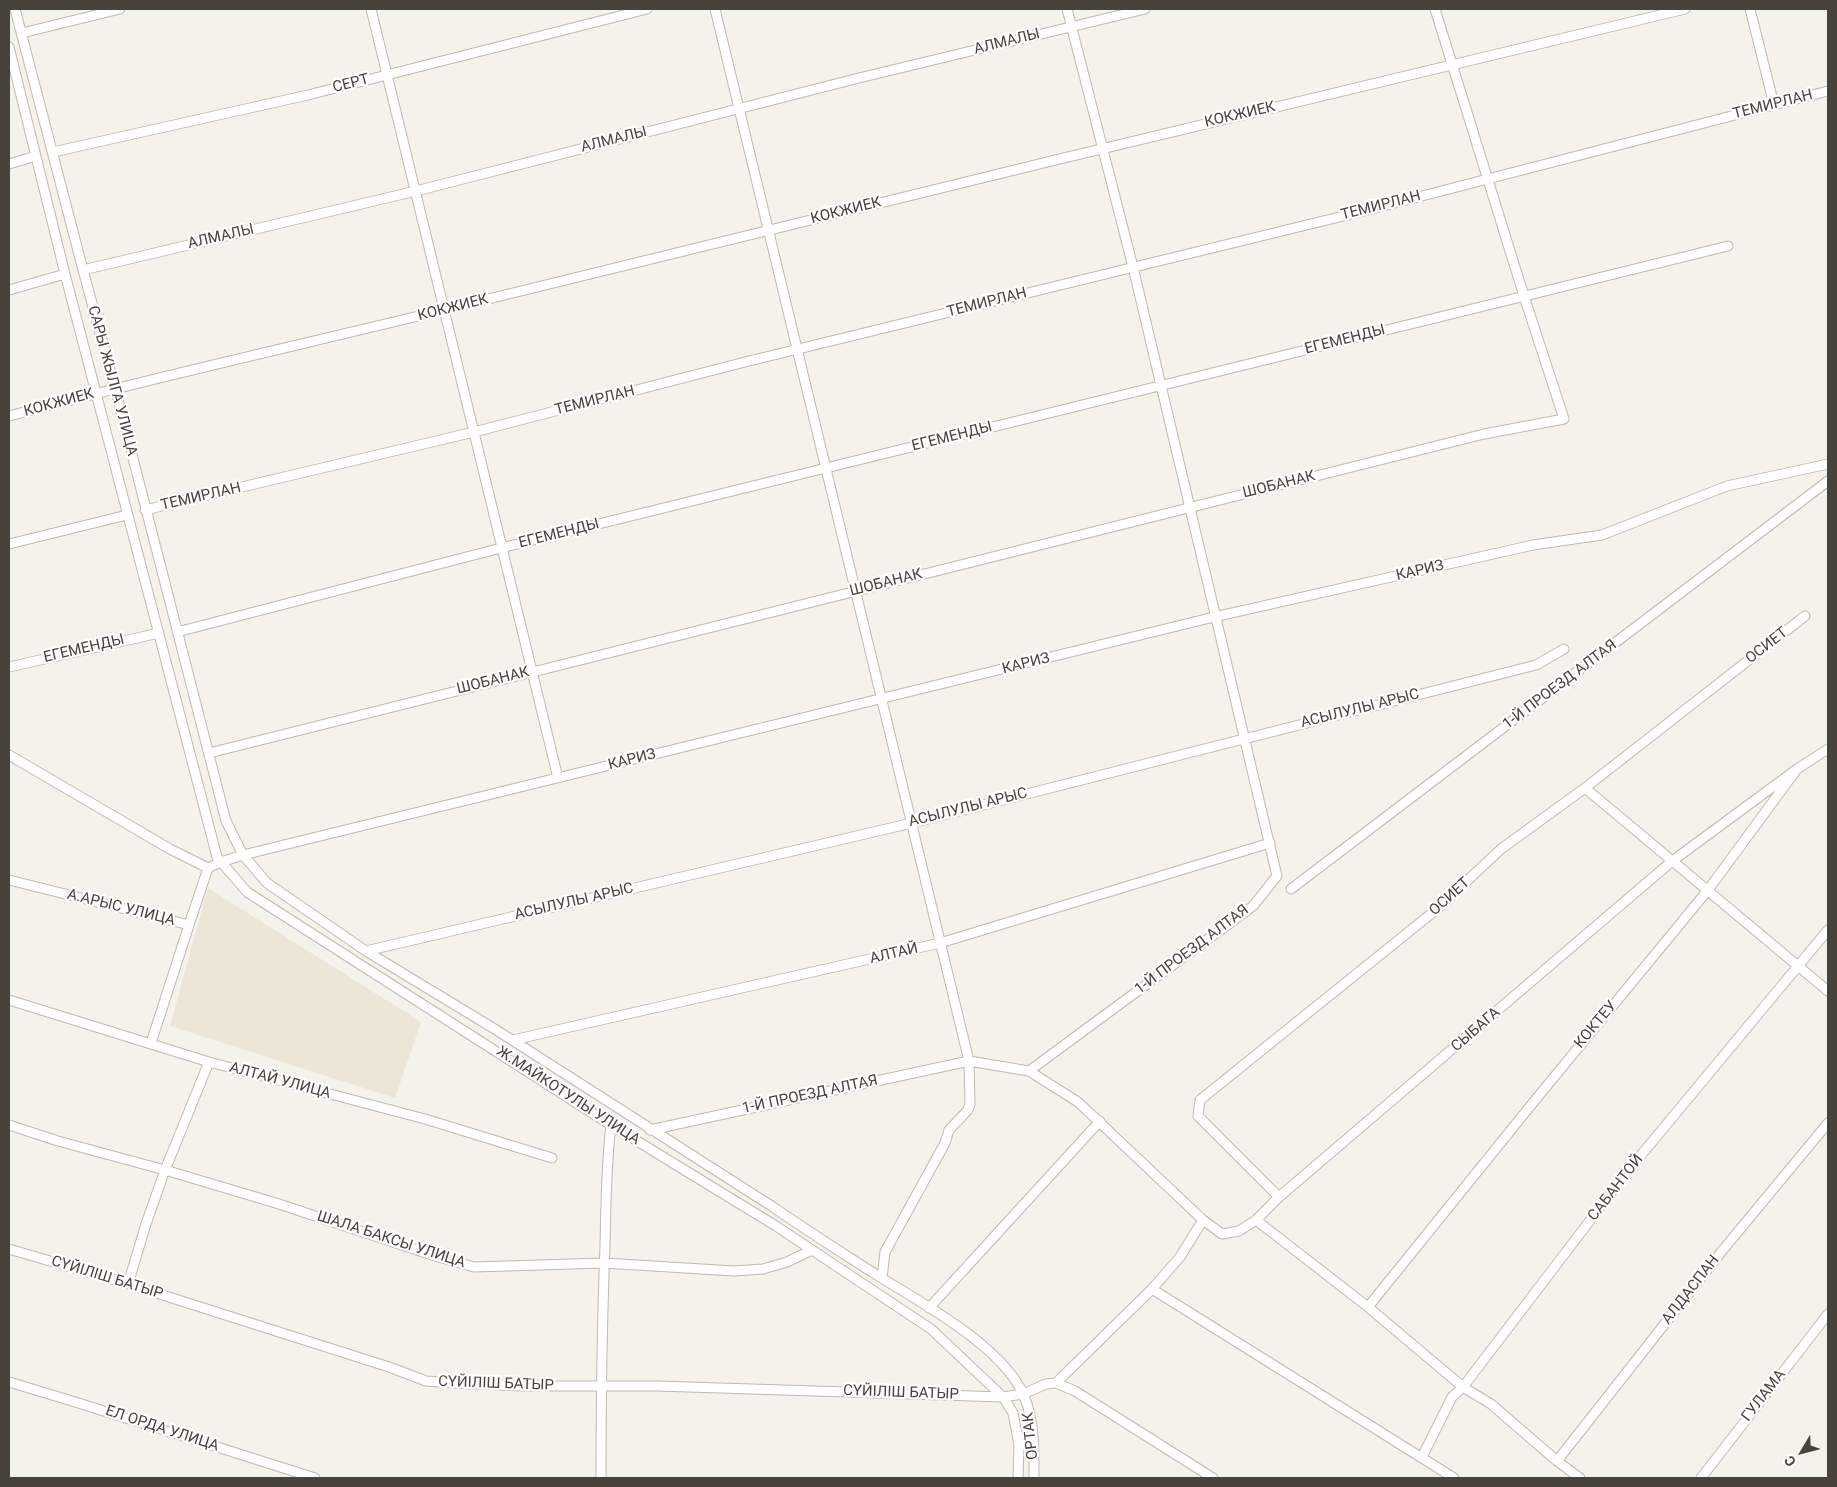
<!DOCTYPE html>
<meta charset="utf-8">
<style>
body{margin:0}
#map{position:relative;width:1837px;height:1487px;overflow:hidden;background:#f5f2ec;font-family:Roboto,sans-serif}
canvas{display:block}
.frame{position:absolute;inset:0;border:10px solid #49423a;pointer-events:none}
.north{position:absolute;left:1777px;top:1427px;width:50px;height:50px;-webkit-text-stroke:4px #fff;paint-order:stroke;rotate:233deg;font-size:14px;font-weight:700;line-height:20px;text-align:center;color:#49423a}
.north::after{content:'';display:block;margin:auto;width:18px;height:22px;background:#49423a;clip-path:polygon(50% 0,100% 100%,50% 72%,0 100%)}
</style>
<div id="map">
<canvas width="1837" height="1487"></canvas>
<div class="frame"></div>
<div class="north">С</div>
</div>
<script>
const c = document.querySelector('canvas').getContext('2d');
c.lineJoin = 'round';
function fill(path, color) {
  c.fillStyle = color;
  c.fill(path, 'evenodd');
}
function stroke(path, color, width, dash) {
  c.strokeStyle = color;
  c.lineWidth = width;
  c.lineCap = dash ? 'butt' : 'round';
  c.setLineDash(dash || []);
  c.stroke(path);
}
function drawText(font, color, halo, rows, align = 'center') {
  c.font = font + ' Roboto,sans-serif';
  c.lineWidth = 4.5;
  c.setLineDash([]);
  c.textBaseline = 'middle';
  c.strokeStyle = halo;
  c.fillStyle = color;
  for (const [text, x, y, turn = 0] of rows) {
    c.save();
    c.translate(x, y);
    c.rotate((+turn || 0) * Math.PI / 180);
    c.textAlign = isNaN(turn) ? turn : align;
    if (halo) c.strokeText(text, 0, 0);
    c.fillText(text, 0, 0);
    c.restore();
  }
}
fill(new Path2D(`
 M 208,888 L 421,1022 L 395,1098 L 170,1026 Z`), '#ede6d7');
const minor = new Path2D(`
 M 15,9 L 83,270 L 115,388 L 226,821 L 243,855 L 267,883 L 366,951 L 498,1031 L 773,1207 C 806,1230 841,1252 875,1274 C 920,1302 1003,1346 1024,1396 C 1035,1422 1034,1450 1034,1478
 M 371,9 L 558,778
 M 715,9 L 969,1061 L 970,1104 L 968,1110 L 949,1130 L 945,1143 L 885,1252 L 882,1278
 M 1750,9 L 1774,105
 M 22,33 L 120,9
 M 9,47 L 65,274 L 217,857 L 247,892 L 611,1125 L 776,1226 L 931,1329 L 1003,1397 L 1013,1413 L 1019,1445 L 1018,1478
 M 53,152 L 308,95 L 647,9
 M 9,164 L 36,156
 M 83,270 L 416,191 L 859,78 L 1145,9
 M 9,290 L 65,274
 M 9,416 C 162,375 318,341 472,303 C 876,203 1280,105 1685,9
 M 145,510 L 474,432 L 745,362 L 1364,211 L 1828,91
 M 9,544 L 127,515
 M 177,632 L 501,548 L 1728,246
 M 9,667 L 159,633
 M 209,753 L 1484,434 L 1564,419 L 1524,296 L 1435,9
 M 9,755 L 170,849 L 208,868
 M 1585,788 L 1828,991
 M 9,880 L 189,925 L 208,868 L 221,862 L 243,855 L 1214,617 L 1533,545 L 1602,535 L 1727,486 L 1828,464
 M 1291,889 L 1828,481
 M 366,951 L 912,823 L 1536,665 L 1564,649
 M 9,1000 L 209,1062 L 425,1119 L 552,1158
 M 513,1040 L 940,943 L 1270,843
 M 151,1043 L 189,925
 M 1029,1071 L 1253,906 L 1277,876 L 1133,267 L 1067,9
 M 9,1125 L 58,1141 L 165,1170 L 279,1204 L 435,1256 L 474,1267 L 604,1263 L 734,1271 L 763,1269 L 787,1262 L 812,1250
 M 650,1130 L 969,1061 L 1029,1071 L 1078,1102 L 1203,1220 L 1222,1234 L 1239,1231 L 1256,1220 L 1279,1197 L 1671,862 L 1797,769
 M 1279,1197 L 1198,1116 L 1200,1100 L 1437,909 L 1501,849 L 1585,788 L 1805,616
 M 1256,1220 L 1368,1307 L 1463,1387 L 1491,1404 L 1557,1461 L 1580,1478
 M 9,1249 L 128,1284 L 389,1367 L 426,1381 L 453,1383 L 523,1386 L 657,1386 L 1003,1397 L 1023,1394 L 1046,1384 L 1056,1383 L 1075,1391 L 1213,1478
 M 128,1284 L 146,1224 L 165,1170 L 209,1062
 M 1152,1289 L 1180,1257 L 1203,1220
 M 1368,1307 L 1536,1099 L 1708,890 L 1797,769 L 1828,749
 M 929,1308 L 1100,1121
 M 9,1382 L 72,1401 L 315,1478
 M 1056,1383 L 1152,1289 L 1454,1478
 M 1422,1457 L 1452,1397 L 1463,1387 L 1627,1172 L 1828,930
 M 1557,1461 L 1722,1251 L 1828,1123
 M 601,1478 C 601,1401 602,1324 605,1246 C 606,1206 606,1165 611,1125
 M 1701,1478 L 1828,1314`);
stroke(minor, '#c0b9af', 11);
stroke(minor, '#fff', 9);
drawText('15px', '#49423a', '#fff', [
 ["АЛМАЛЫ",1007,42,-14],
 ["СЕРТ",351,84,-14],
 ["ТЕМИРЛАН",1773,105,-14],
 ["КОКЖИЕК",1240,115,-13],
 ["АЛМАЛЫ",614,140,-14],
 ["ТЕМИРЛАН",1381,206,-14],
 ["КОКЖИЕК",846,211,-14],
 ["АЛМАЛЫ",221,237,-13],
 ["ТЕМИРЛАН",987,303,-14],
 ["КОКЖИЕК",453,308,-14],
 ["ЕГЕМЕНДЫ",1345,340,-14],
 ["САРЫ ЖЫЛГА УЛИЦА",112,381,75],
 ["ТЕМИРЛАН",595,401,-14],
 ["КОКЖИЕК",59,403,-15],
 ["ЕГЕМЕНДЫ",952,437,-14],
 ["ШОБАНАК",1279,485,-14],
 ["ТЕМИРЛАН",201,497,-13],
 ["ЕГЕМЕНДЫ",559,534,-14],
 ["КАРИЗ",1420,571,-13],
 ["ШОБАНАК",886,583,-14],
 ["ОСИЕТ",1767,646,-38],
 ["ЕГЕМЕНДЫ",84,649,-13],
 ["КАРИЗ",1026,664,-14],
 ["ШОБАНАК",493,681,-14],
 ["1-Й ПРОЕЗД АЛТАЯ",1560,685,-37],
 ["АСЫЛУЛЫ АРЫС",1360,709,-14],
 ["КАРИЗ",632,760,-14],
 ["АСЫЛУЛЫ АРЫС",968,808,-14],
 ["ОСИЕТ",1450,897,-42],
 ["АСЫЛУЛЫ АРЫС",574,902,-13],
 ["А.АРЫС УЛИЦА",121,908,14],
 ["1-Й ПРОЕЗД АЛТАЯ",1192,950,-37],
 ["АЛТАЙ",894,954,-13],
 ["КОКТЕУ",1596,1025,-50],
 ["СЫБАГА",1476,1030,-41],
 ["АЛТАЙ УЛИЦА",280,1081,15],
 ["1-Й ПРОЕЗД АЛТАЯ",810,1095,-12],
 ["Ж.МАЙКОТУЛЫ УЛИЦА",568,1096,33],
 ["САБАНТОЙ",1616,1188,-52],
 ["ШАЛА БАКСЫ УЛИЦА",391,1240,18],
 ["СҮЙІЛІШ БАТЫР",107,1278,17],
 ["АЛДАСПАН",1691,1290,-52],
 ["СҮЙІЛІШ БАТЫР",496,1384,2],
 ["СҮЙІЛІШ БАТЫР",901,1393,2],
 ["ГУЛАМА",1764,1396,-52],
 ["ЕЛ ОРДА УЛИЦА",162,1429,18],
 ["ОРТАК",1031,1436,-96]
]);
</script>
